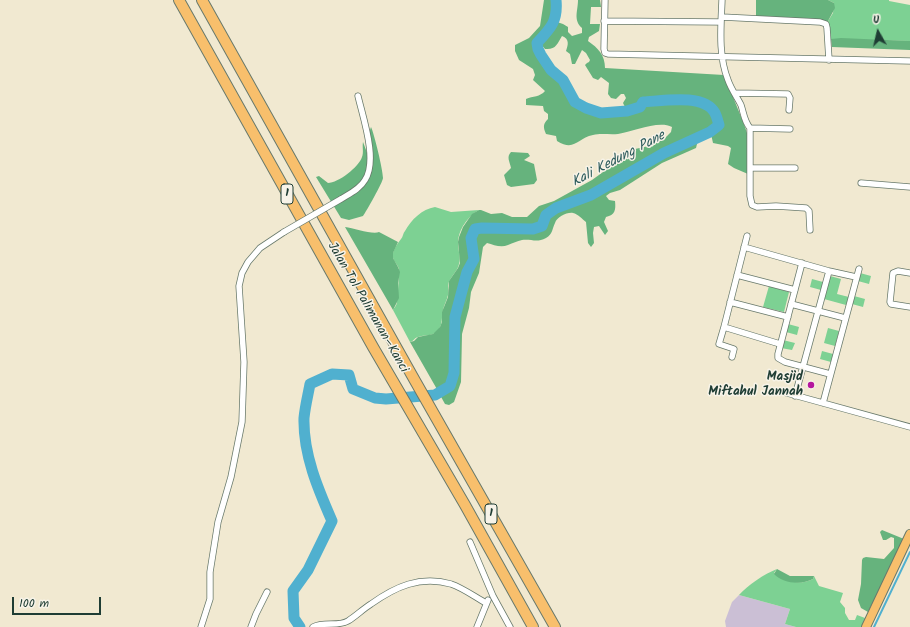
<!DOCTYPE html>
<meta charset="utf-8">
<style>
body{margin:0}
#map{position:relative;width:910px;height:627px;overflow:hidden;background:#f1e9d1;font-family:Kalam,sans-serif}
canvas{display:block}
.north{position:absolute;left:858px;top:12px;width:40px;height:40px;-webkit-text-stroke:3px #f7f3e8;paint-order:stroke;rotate:352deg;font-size:11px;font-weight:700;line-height:16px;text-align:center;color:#1f3d34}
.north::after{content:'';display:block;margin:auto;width:14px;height:18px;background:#1f3d34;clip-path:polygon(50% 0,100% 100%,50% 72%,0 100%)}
.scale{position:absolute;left:12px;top:597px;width:89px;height:18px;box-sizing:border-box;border:2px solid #1f3d34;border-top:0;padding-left:5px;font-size:12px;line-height:14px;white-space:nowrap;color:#1f3d34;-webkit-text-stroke:3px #f7f3e8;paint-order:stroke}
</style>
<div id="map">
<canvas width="910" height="627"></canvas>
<div class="north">U</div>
<div class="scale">100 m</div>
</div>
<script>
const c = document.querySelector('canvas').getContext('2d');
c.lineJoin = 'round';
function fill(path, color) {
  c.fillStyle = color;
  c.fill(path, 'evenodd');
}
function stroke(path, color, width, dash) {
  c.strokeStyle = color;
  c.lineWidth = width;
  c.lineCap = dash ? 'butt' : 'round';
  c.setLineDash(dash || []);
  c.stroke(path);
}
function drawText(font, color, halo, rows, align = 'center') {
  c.font = font + ' Kalam,sans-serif';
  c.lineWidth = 3;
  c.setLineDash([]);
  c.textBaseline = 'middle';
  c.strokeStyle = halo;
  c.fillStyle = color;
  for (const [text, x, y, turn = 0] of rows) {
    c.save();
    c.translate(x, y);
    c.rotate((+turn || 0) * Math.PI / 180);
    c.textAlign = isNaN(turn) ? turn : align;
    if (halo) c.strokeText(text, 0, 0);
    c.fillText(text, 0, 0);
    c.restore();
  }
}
fill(new Path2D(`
 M 739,595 L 790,609 L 785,624 L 796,627 L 726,627 L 725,621 L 732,602 Z`), '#cbbfd5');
fill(new Path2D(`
 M 828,0 L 889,0 L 889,1 L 910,5 L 910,41 L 831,39 L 828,21 L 833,13 L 834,3 Z
 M 435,207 L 451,212 L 479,210 C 468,216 458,230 458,243 C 458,250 461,258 459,264 C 457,273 449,277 448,286 C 448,289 449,292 448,295 C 447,300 444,305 443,310 C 441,318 444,329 433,334 C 429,336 422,335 418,337 C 414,338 414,341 410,342 L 393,310 C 394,308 397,305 397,302 C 398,299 399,270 399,269 C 398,265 394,262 393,258 C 391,252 398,243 401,239 C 403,237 403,233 405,231 C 411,220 422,209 435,207 Z
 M 860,273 L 871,276 L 869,284 L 858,281 Z
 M 830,276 L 841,279 L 837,294 L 849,297 L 846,305 L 824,299 Z
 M 812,279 L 823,282 L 821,290 L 810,287 Z
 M 769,286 L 789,292 L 784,312 L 763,307 Z
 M 854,296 L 865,299 L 863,307 L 852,304 Z
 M 788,324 L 799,327 L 797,335 L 786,332 Z
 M 828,328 L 839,331 L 835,346 L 824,343 Z
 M 783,340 L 795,343 L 792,350 L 781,348 Z
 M 822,351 L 833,354 L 831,362 L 820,359 Z
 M 777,569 L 774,573 C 787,581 799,586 813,579 L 814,576 L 819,586 L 843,593 L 840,602 L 845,608 L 845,613 L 849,620 L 855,620 L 857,615 L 865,618 L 861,627 L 796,627 L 785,624 L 790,609 L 739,595 C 748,585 764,574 777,569 Z`), '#7dd193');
fill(new Path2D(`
 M 544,0 L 554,0 C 555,22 550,26 535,42 L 535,50 L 539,56 L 550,72 L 561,81 L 573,104 L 585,110 L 600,116 L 627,113 L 641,109 L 644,104 C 663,103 698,96 712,113 C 714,116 715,121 716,125 L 709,130 L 663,151 L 590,193 L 555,206 L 544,213 L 540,224 L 533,227 L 482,226 L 473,227 L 469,238 L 471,258 L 465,272 L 453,317 L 452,372 L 448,384 L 438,391 L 410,342 L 414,341 L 418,337 L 433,334 L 440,327 L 442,322 L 442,312 L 448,297 L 449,281 L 458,268 L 460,263 L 458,242 L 459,237 L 463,227 L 472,214 L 479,210 L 481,210 L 491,214 L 502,213 L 512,217 L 527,217 L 539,206 L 554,201 L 592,180 L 635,149 L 649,146 L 664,139 L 671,132 L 672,127 C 658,120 633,132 618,134 C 610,135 601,133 593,135 C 577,138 575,152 557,141 L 556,136 L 546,134 C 543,127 543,124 548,119 L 548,114 L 544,111 L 543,106 L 526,105 L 526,99 C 533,96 540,97 545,91 L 533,80 L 535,75 L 533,69 L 519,60 L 515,51 L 515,45 L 529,38 L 540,26 Z
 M 578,0 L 600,0 L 601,7 L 591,7 L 590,24 L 600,24 L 599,31 L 589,37 L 588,41 C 598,48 605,55 605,68 L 724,75 L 744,124 L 749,139 L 748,174 L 734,168 L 728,164 L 731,148 L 728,146 L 713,143 L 711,134 L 722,126 C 720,122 719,115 716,111 C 703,91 662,99 642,99 L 638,105 L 626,109 L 623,103 L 626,98 L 624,94 L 621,94 L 616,99 L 611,98 L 608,94 L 609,83 L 601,77 L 598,80 L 593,78 L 585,65 L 587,63 L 589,62 L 590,60 L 586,53 L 582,50 L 575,64 L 572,64 L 570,54 L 566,51 C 568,45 570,39 562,36 C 557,44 556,50 545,49 L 540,43 L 550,32 L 557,22 L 563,24 L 568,27 L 568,32 L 572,36 L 582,33 L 582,28 C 573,20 578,11 578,0 Z
 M 756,0 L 828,0 L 834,3 L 835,8 L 828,21 L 756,18 Z
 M 841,38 L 910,41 L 910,50 L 832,47 L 831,39 Z
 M 371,127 C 374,133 383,170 383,178 C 383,182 366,212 363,216 L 349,220 L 341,218 L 316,177 L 319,176 L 328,183 C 338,183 359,167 362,157 C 364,152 362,147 363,142 L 372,166 C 375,153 366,139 371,127 Z
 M 698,140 L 696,148 L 662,163 L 620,190 L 610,193 L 606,196 L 609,200 L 615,201 C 616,210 615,215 606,217 L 604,222 L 608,231 L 605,235 L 599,226 L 594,227 L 593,233 L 594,243 L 591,247 L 588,243 L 586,222 C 582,219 578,214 573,213 C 567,212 557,217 555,223 C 552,229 553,234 546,238 C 537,243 532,239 522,240 C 517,241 513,243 508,245 C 501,248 494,245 487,243 L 483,247 L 479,273 L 471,292 L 469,308 L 462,334 L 461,382 L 454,402 L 449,405 L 445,404 L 440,395 L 452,387 L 456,373 L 457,318 L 470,273 L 476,259 L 474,239 L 476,231 L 533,231 L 544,228 L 548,216 L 557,210 L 592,197 L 665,155 Z
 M 511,152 L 528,153 L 530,156 L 524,160 L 534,164 L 537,180 L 534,184 L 511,187 L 507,185 L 504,175 L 511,168 C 510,162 506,157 511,152 Z
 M 345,227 C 354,228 373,235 379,232 L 398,242 L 393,253 L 393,258 L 398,267 L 400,272 L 398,283 L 399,298 L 393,310 Z
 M 882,530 L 904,539 L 868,612 L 861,608 L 858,600 L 861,584 L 862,560 L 863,558 L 866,557 L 884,559 L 894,548 L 894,538 L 891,537 L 886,540 L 883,540 L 880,532 Z
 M 777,569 L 790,576 L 814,576 L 813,579 C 802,585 783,584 774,574 Z`), '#66b37d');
stroke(new Path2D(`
 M 874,627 L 910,552`), '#50b0cf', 2);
stroke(new Path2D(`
 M 300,627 L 294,618 L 293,591 L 308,570 L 332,521 C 318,489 303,454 304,418 C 305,407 308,395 310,384 L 332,374 L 349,375 L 353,389 L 375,398 L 386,399 L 435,395 L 450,386 L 454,373 L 455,317 L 467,272 L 474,259 L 471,238 L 475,229 L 482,228 L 533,229 L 542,226 L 546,215 L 556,208 L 591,195 L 664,153 L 710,132 L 719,125 C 718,122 717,117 715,113 C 704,93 662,101 643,102 L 640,107 L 627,111 L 601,113 L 586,108 L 575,102 L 563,80 L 551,70 L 541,55 L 538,49 L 537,43 C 551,28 558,21 556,0`), '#50b0cf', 11);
const minor = new Path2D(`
 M 605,0 L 604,49 L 605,53 L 608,54 L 910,61
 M 722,0 C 721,27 718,55 728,80 C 731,89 737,97 741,105 C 744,114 744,121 750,128 L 750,196 L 752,205 L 757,207 L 776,206 L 806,208 L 809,211 L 810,230
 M 722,17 L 820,22 L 826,24 L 827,28 L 829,60
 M 604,21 L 721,22
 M 735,93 L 788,94 L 790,98 L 789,110
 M 750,128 L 790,129
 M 750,168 L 795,168
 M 861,183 L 910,187
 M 341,199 C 349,194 360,189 365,180 C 378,160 363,118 358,96
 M 747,236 L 724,327 L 780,344
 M 744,247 L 829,271 L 856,277
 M 802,263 L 778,354 L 778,358 L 785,362 L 830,374
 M 910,273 L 898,271 L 893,273 L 890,302 L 891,304 L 910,307
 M 737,275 L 795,290
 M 730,302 L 788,317
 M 791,304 L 845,318
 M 724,327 L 719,344 L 734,349 L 732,357
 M 783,392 L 910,427
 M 795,396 L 829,271
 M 823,403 L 859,269
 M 470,542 L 493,596 L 510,627
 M 201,627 L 210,599 L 210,572 L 218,522 L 231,477 L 242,422 L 244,362 L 239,286 L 242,273 L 248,262 L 260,248 L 284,232
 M 251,627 L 256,614 L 267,592
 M 313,627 C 324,621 338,627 348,621 C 356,616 363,609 371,604 C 395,587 420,575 451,584 C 463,588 475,597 486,603
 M 477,627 L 488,600`);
const primary = new Path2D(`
 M 866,627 L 910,534`);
const motorway = new Path2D(`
 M 179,0 L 373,347 L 465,505 L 533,627
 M 202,0 L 414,379 L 555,627`);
stroke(minor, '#68796b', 7);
stroke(primary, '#68796b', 10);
stroke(motorway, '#68796b', 12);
stroke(minor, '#fff', 5.5);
stroke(primary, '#f8bf6c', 8);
stroke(motorway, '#f8bf6c', 10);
const minorBridge = new Path2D(`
 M 284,232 L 341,199`);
stroke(minorBridge, '#68796b', 7, []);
stroke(minorBridge, '#fff', 5.5);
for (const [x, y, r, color] of [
 [811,385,4,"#b5179e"]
]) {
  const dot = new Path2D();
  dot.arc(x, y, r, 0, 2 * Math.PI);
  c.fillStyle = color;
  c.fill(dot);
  stroke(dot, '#f7f3e8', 1.5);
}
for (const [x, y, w] of [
 [287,194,12],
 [491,514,12]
]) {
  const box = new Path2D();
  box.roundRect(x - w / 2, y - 10, w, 20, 3);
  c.fillStyle = '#f7f3e8';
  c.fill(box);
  stroke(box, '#1f3d34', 1);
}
drawText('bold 12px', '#1f3d34', null, [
 ["1",287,194],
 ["1",491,514]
]);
drawText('13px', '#1f3d34', '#f7f3e8', [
 ["Jalan Tol Palimanan–Kanci",367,308,60]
]);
drawText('bold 13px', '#1f3d34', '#f7f3e8', [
 ["Masjid",803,378],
 ["Miftahul Jannah",803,393]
], 'right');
drawText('italic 14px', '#2b5a5b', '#f7f3e8', [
 ["Kali Kedung Pane",619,160,-28]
]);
</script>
